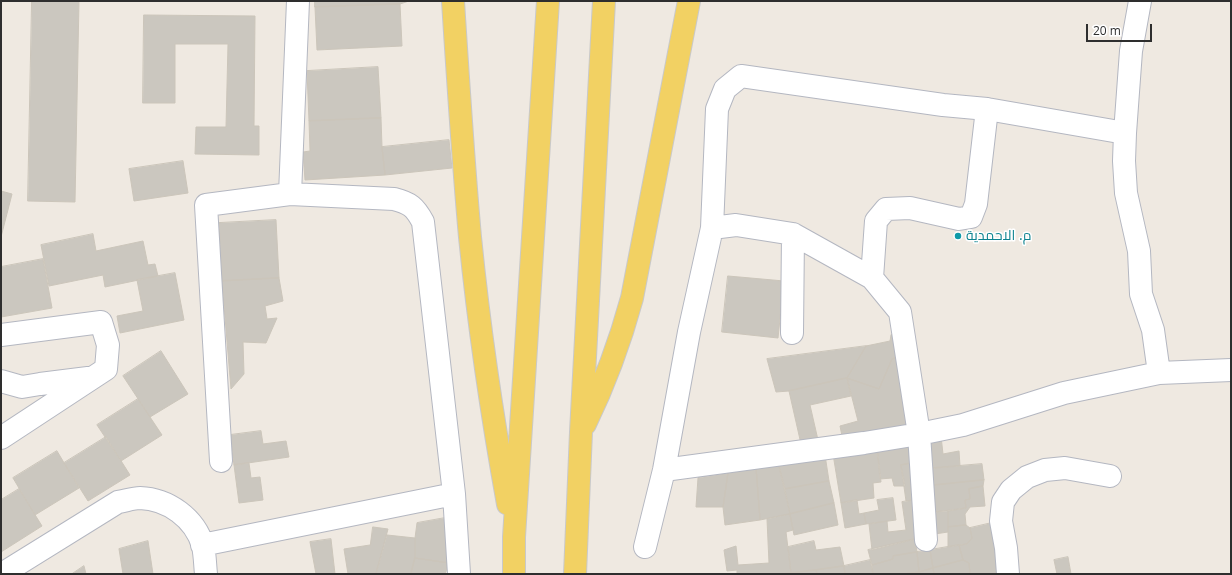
<!DOCTYPE html>
<meta charset="utf-8">
<style>
body{margin:0}
#map{position:relative;width:1232px;height:575px;overflow:hidden;background:#efe9e1;font-family:"Open Sans",sans-serif}
canvas{display:block}
.frame{position:absolute;inset:0;border:2px solid #2e2e2e;pointer-events:none}
.scale{position:absolute;left:1086px;top:24px;width:66px;height:18px;box-sizing:border-box;border:2px solid #2e2e2e;border-top:0;padding-left:5px;font-size:12px;line-height:14px;white-space:nowrap;color:#2e2e2e;-webkit-text-stroke:3px #fff;paint-order:stroke}
</style>
<div id="map">
<canvas width="1232" height="575"></canvas>
<div class="frame"></div>
<div class="scale">20 m</div>
</div>
<script>
const c = document.querySelector('canvas').getContext('2d');
c.lineJoin = 'round';
function fill(path, color) {
  c.fillStyle = color;
  c.fill(path, 'evenodd');
}
function stroke(path, color, width, dash) {
  c.strokeStyle = color;
  c.lineWidth = width;
  c.lineCap = dash ? 'butt' : 'round';
  c.setLineDash(dash || []);
  c.stroke(path);
}
function drawText(font, color, halo, rows, align = 'center') {
  c.font = font + ' "Open Sans",Cairo,sans-serif';
  c.lineWidth = 3;
  c.setLineDash([]);
  c.textBaseline = 'middle';
  c.strokeStyle = halo;
  c.fillStyle = color;
  for (const [text, x, y, turn = 0] of rows) {
    c.save();
    c.translate(x, y);
    c.rotate((+turn || 0) * Math.PI / 180);
    c.textAlign = isNaN(turn) ? turn : align;
    if (halo) c.strokeText(text, 0, 0);
    c.fillText(text, 0, 0);
    c.restore();
  }
}
const building = new Path2D(`
 M 32,1 L 79,1 L 75,202 L 28,201 Z
 M 315,1 L 409,1 L 400,4 L 315,7 Z
 M 400,4 L 402,46 L 317,50 L 315,7 Z
 M 144,15 L 255,16 L 254,126 L 259,126 L 259,155 L 195,154 L 196,127 L 226,127 L 228,44 L 175,44 L 175,103 L 143,103 Z
 M 378,67 L 381,118 L 309,121 L 307,71 Z
 M 381,118 L 382,147 L 385,175 L 305,180 L 303,152 L 310,151 L 309,121 Z
 M 449,140 L 452,168 L 385,175 L 382,147 Z
 M 183,161 L 188,193 L 134,201 L 129,169 Z
 M 1,191 L 12,194 L 1,237 Z
 M 276,220 L 279,278 L 222,281 L 219,223 Z
 M 93,234 L 96,251 L 143,241 L 148,265 L 155,264 L 158,276 L 105,287 L 103,275 L 49,286 L 41,245 Z
 M 43,259 L 52,308 L 1,317 L 1,267 Z
 M 175,273 L 184,320 L 120,333 L 117,316 L 143,311 L 137,280 Z
 M 728,276 L 784,281 L 778,338 L 722,332 Z
 M 279,278 L 283,301 L 265,306 L 267,319 L 277,318 L 266,343 L 243,342 L 244,374 L 231,389 L 222,281 Z
 M 900,334 L 902,356 L 892,359 L 879,389 L 847,378 L 866,346 L 890,341 L 891,335 Z
 M 866,346 L 847,378 L 789,391 L 776,392 L 767,359 Z
 M 161,351 L 188,394 L 150,417 L 123,376 Z
 M 902,356 L 913,426 L 843,441 L 840,426 L 858,421 L 847,378 L 879,389 L 892,359 Z
 M 847,378 L 851,396 L 810,405 L 818,440 L 801,444 L 789,391 Z
 M 138,399 L 162,435 L 121,461 L 97,425 Z
 M 261,431 L 263,444 L 286,441 L 289,457 L 234,465 L 230,435 Z
 M 941,436 L 943,454 L 959,451 L 960,466 L 923,469 L 922,439 Z
 M 106,437 L 130,475 L 88,501 L 64,463 Z
 M 917,443 L 918,462 L 901,465 L 905,486 L 894,486 L 892,478 L 880,479 L 877,447 Z
 M 877,447 L 881,482 L 873,483 L 874,498 L 841,503 L 833,454 Z
 M 57,451 L 79,488 L 35,515 L 13,478 Z
 M 825,455 L 829,481 L 785,489 L 778,462 Z
 M 778,462 L 790,514 L 760,520 L 756,467 Z
 M 918,462 L 921,499 L 906,501 L 901,465 Z
 M 249,463 L 251,478 L 260,477 L 263,500 L 239,503 L 234,465 Z
 M 982,464 L 984,480 L 925,486 L 923,469 Z
 M 756,467 L 760,520 L 725,525 L 723,507 L 728,473 Z
 M 728,473 L 723,507 L 696,507 L 698,478 Z
 M 984,480 L 983,486 L 969,489 L 970,499 L 965,500 L 966,508 L 927,513 L 925,486 Z
 M 829,481 L 834,503 L 790,514 L 785,489 Z
 M 983,486 L 985,506 L 970,507 L 965,514 L 966,525 L 948,527 L 948,511 L 966,508 L 965,500 L 970,499 L 969,489 Z
 M 19,489 L 42,526 L 1,552 L 1,500 Z
 M 893,498 L 896,520 L 866,524 L 864,513 L 879,510 L 877,500 Z
 M 921,499 L 923,537 L 872,550 L 869,524 L 887,521 L 888,532 L 906,530 L 902,502 Z
 M 857,500 L 859,514 L 864,513 L 866,524 L 845,528 L 841,503 Z
 M 834,503 L 838,525 L 794,535 L 790,514 Z
 M 948,511 L 948,532 L 928,535 L 927,513 Z
 M 790,514 L 793,530 L 786,532 L 791,573 L 779,574 L 737,574 L 737,570 L 727,571 L 724,550 L 736,546 L 738,565 L 769,563 L 767,519 Z
 M 456,516 L 449,563 L 415,558 L 415,538 L 417,523 Z
 M 996,522 L 1006,574 L 970,574 L 969,563 L 963,560 L 959,545 L 967,544 L 972,538 L 970,528 Z
 M 966,525 L 970,528 L 972,538 L 967,544 L 948,547 L 948,527 Z
 M 373,527 L 388,529 L 376,574 L 348,574 L 344,549 L 370,545 Z
 M 387,535 L 415,538 L 415,558 L 411,574 L 376,574 Z
 M 331,539 L 335,574 L 316,574 L 310,542 Z
 M 915,539 L 917,552 L 893,556 L 893,559 L 872,565 L 868,550 Z
 M 148,541 L 153,574 L 123,574 L 119,549 Z
 M 814,541 L 816,550 L 840,547 L 844,566 L 816,570 L 791,573 L 788,547 Z
 M 959,545 L 963,560 L 933,568 L 930,550 Z
 M 930,550 L 933,568 L 919,572 L 917,552 Z
 M 917,552 L 919,572 L 903,574 L 873,574 L 872,565 L 893,559 L 893,556 Z
 M 1068,557 L 1071,574 L 1057,574 L 1054,560 Z
 M 415,558 L 449,563 L 445,574 L 411,574 Z
 M 870,560 L 873,574 L 845,574 L 844,566 Z
 M 963,560 L 969,563 L 970,574 L 934,574 L 933,568 Z
 M 84,566 L 86,574 L 72,574 Z
 M 844,566 L 845,574 L 817,574 L 816,570 Z
 M 933,568 L 934,574 L 903,574 L 919,572 Z
 M 816,570 L 817,574 L 791,574 L 791,573 Z`);
fill(building, '#cbc7bf');
stroke(building, '#cbc5ba', 1);
const street = new Path2D(`
 M 1140,1 L 1131,51 L 1125,133 L 1124,161 L 1126,193 L 1139,251 L 1141,294 L 1153,330 L 1159,373
 M 290,194 L 298,1
 M 712,228 L 736,225 L 793,234 L 872,278 L 900,312 L 919,434 L 926,540
 M 872,278 L 876,221 L 886,209 L 910,208 L 959,219 L 971,217 L 976,204 L 987,109
 M 792,333 L 793,234
 M 1,335 L 101,322 L 108,345 L 106,369 L 1,438
 M 1,381 L 22,387 L 40,384 L 88,378
 M 221,461 L 206,205 L 290,194 L 394,199 C 410,203 415,207 423,222 L 454,494 L 459,574
 M 664,470 L 864,443 L 919,434 L 963,425 L 1064,393 L 1159,373 L 1231,370
 M 202,545 L 454,494
 M 645,547 L 664,470 L 689,332 L 712,228 L 717,109 L 725,89 L 741,76 L 943,105 L 987,109 L 1125,133
 M 2,574 L 118,502 C 125,501 133,498 140,498 C 168,499 195,518 203,546 C 205,555 205,565 206,574
 M 1008,574 L 1006,548 L 1001,521 L 1003,502 L 1011,490 L 1027,477 L 1045,470 L 1065,468 L 1110,476`);
const primary = new Path2D(`
 M 453,1 C 458,80 463,159 470,237 C 479,327 492,416 508,504
 M 585,424 C 605,383 620,342 632,298 L 689,1
 M 514,574 L 514,537 L 548,1
 M 575,574 L 581,432 L 604,1`);
stroke(street, '#b4b7c1', 24);
stroke(primary, '#c9c9c9', 24);
stroke(street, '#fff', 22);
stroke(primary, '#f2d163', 22);
for (const [x, y, r, color] of [
 [958,236,4,"#0f9aa8"]
]) {
  const dot = new Path2D();
  dot.arc(x, y, r, 0, 2 * Math.PI);
  c.fillStyle = color;
  c.fill(dot);
  stroke(dot, '#fff', 1.5);
}
drawText('14px', '#0d838f', '#fff', [
 ["م. الاحمدية",966,236]
], 'left');
</script>
